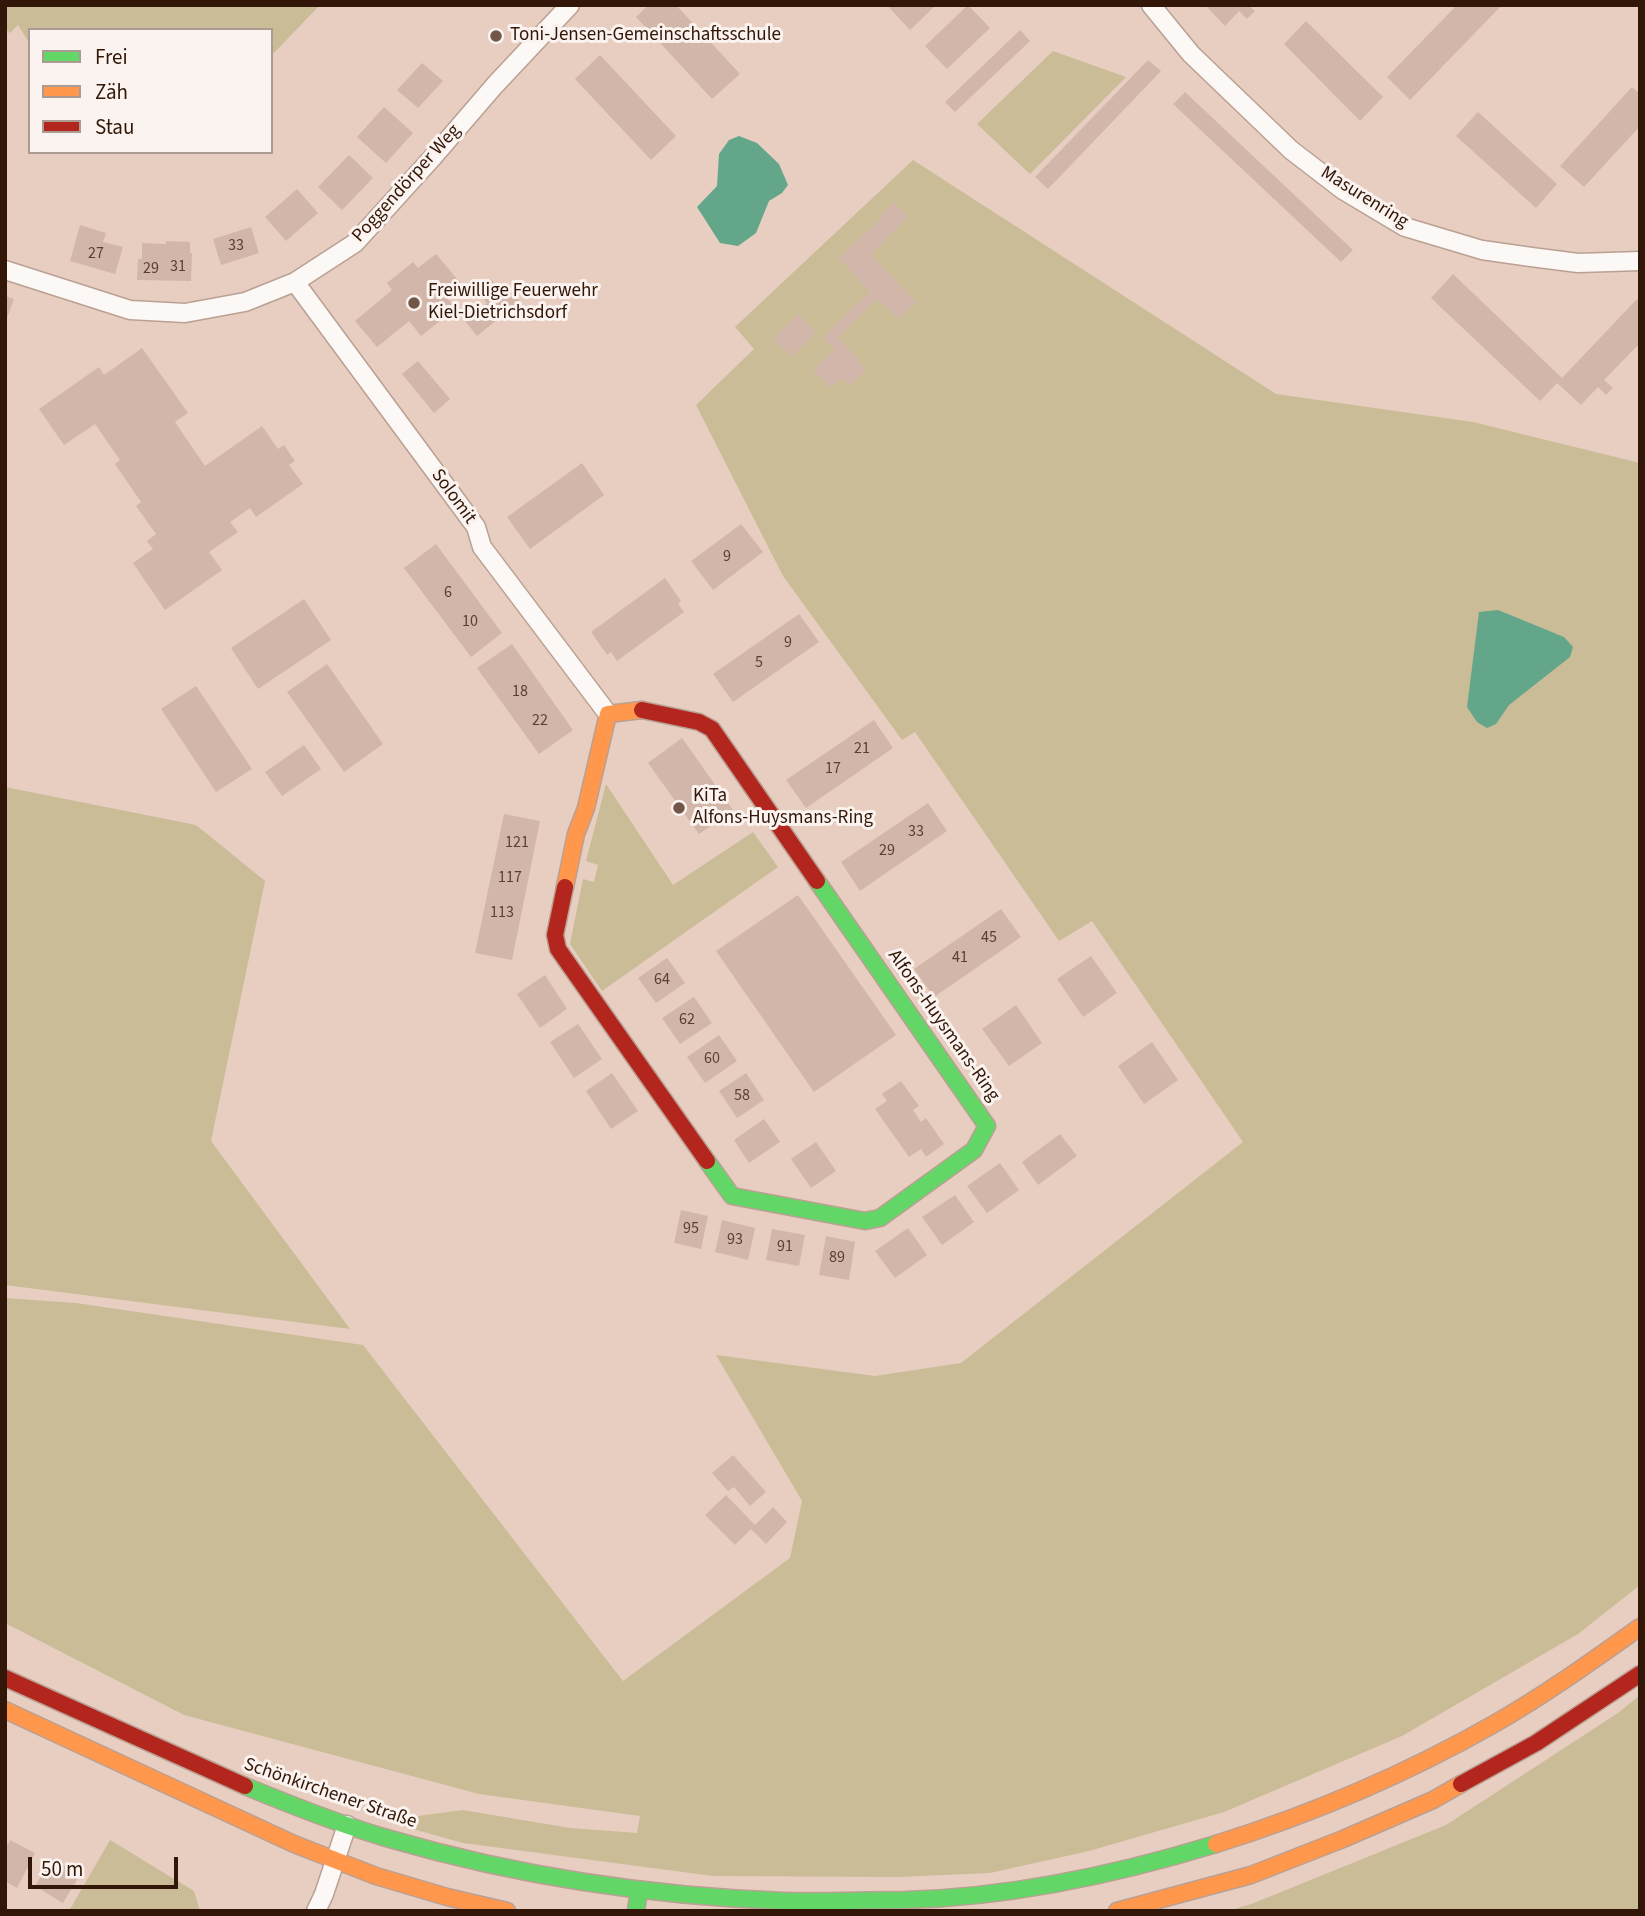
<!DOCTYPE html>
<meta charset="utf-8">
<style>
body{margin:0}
#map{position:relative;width:1645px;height:1916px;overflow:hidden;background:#e8cec1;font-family:"Source Sans 3",sans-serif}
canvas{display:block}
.frame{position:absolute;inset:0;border:7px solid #321607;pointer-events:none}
.legend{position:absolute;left:28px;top:28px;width:245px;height:126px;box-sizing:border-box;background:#fbf3ef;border:2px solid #ab9b92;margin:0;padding:9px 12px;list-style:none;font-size:21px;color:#321607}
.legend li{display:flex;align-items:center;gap:14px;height:35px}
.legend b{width:35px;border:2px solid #ab9b92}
.scale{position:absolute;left:28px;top:1857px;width:150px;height:32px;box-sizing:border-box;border:4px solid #321607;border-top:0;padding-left:9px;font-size:21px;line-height:24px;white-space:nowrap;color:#321607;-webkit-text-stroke:5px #fbf3ef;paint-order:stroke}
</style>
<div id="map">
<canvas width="1645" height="1916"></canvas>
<div class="frame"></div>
<ul class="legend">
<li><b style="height:9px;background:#63d668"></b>Frei</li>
<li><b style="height:9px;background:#ff974d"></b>Zäh</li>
<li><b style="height:9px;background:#b3261e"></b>Stau</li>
</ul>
<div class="scale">50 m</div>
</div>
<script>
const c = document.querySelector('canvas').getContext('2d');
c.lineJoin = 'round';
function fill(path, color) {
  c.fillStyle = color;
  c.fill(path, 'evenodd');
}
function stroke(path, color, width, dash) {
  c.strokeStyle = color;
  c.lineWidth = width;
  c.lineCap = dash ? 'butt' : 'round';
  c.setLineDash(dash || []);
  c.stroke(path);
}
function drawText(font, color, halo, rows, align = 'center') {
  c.font = font + ' "Source Sans 3",sans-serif';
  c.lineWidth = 6;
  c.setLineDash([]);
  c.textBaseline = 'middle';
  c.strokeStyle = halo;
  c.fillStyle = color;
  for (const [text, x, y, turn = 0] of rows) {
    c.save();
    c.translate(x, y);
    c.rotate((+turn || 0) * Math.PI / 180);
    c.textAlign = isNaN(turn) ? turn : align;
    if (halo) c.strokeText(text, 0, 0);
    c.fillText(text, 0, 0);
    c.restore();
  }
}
fill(new Path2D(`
 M 5,5 L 320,5 L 271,56 L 271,30 L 30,30 L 30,44 L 18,25 L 10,33 L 5,29 Z
 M 1053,51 L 1126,77 L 1030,174 L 977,124 Z
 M 913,160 L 1276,394 L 1473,422 L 1640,463 L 1640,1585 L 1578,1634 L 1402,1736 L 1224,1812 L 1089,1851 L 990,1873 L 898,1877 L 713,1876 L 463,1843 L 402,1826 L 403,1818 L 463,1810 L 570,1828 L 637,1833 L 640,1816 L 479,1794 L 184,1715 L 5,1623 L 5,1298 L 76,1303 L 363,1345 L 623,1681 L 790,1558 L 802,1501 L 716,1355 L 875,1376 L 961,1363 L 1243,1142 L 1092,921 L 1059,941 L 915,732 L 902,740 L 783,576 L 696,405 L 754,349 L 735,327 Z
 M 606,784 L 673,885 L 753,832 L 778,867 L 602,991 L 570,944 L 583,879 L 594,882 L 598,865 L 586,861 Z
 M 5,787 L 196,825 L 265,881 L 211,1141 L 350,1329 L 5,1285 Z
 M 1640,1695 L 1640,1911 L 1229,1911 L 1254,1903 L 1446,1825 L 1618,1713 Z
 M 110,1840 L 194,1891 L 200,1911 L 69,1911 Z`), '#c9bc96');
fill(new Path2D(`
 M 739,136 L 757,143 L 779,164 L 788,185 L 782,193 L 769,201 L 756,233 L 738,246 L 720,243 L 697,207 L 717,186 L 719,154 L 729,140 Z
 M 1498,610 L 1564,637 L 1573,647 L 1570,657 L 1509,705 L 1496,724 L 1487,728 L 1477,722 L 1467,707 L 1479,612 Z`), '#64a68a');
fill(new Path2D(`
 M 648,5 L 676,5 L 740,74 L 712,99 L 636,17 Z
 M 887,5 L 936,5 L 910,30 Z
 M 968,5 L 990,28 L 947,69 L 925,46 Z
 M 1205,5 L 1248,5 L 1255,11 L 1247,19 L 1239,11 L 1225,26 Z
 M 1457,5 L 1502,5 L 1410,100 L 1387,77 Z
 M 1306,21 L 1383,97 L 1360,121 L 1284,44 Z
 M 1020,30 L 1030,41 L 955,112 L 945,102 Z
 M 600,55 L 676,136 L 651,160 L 575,79 Z
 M 1148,60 L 1161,71 L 1048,189 L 1035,177 Z
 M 422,63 L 443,81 L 418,108 L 397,90 Z
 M 1632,87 L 1640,94 L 1640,126 L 1584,187 L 1560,166 Z
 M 1185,92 L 1353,250 L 1341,262 L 1173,104 Z
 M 384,107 L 413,133 L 386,163 L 357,137 Z
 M 1478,112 L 1557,184 L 1536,208 L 1456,136 Z
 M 349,155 L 373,178 L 342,210 L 318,187 Z
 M 297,189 L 318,213 L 286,241 L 265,217 Z
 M 894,202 L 908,217 L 871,255 L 916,302 L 898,319 L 877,299 L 838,337 L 860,361 L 859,363 L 866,370 L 850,386 L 842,378 L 831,388 L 813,370 L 834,349 L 823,337 L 870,292 L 839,258 L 881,218 L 880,216 Z
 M 80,225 L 106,233 L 103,242 L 123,247 L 115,274 L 70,261 Z
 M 251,227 L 259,253 L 221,265 L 213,239 Z
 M 166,241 L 190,242 L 190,253 L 192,253 L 191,281 L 137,280 L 138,259 L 142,259 L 142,243 L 166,244 Z
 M 436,254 L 463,286 L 448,299 L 456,308 L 421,336 L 409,321 L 377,347 L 355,321 L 392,290 L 387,283 L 413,262 L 418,268 Z
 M 1453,274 L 1562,378 L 1637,299 L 1640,302 L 1640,348 L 1637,346 L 1604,380 L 1613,388 L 1606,395 L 1598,387 L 1581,405 L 1557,383 L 1540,401 L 1431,298 Z
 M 491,279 L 501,291 L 507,286 L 520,301 L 477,336 L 465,321 L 487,303 L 477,291 Z
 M 5,296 L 14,299 L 6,321 L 5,321 Z
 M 798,314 L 816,332 L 792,357 L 773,339 Z
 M 142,348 L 188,413 L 175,422 L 205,466 L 262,426 L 278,449 L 284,445 L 295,461 L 289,465 L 303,484 L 256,517 L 250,508 L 230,522 L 238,532 L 209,552 L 222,570 L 165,610 L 133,563 L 153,549 L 147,541 L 156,534 L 136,506 L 141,502 L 115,464 L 120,460 L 95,424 L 64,445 L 39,409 L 99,367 L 104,375 Z
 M 418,361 L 450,399 L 434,413 L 402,374 Z
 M 582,463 L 604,495 L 530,549 L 507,517 Z
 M 741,524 L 763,552 L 713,590 L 691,561 Z
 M 436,544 L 502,633 L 471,657 L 404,568 Z
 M 665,578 L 681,601 L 678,604 L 684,612 L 617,661 L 611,652 L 607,655 L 591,632 Z
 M 304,599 L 331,640 L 258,689 L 231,648 Z
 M 799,614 L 819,642 L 733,702 L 713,674 Z
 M 512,644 L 573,730 L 539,754 L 477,668 Z
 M 327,664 L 383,744 L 344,772 L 287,692 Z
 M 196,686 L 252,769 L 216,792 L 161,709 Z
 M 874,720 L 893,748 L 806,808 L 786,780 Z
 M 682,738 L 733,810 L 699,834 L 648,763 Z
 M 304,745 L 321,769 L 282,796 L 265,772 Z
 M 928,803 L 947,831 L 860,891 L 841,862 Z
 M 504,814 L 540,821 L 512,960 L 475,953 Z
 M 798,895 L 896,1035 L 814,1092 L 716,951 Z
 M 1001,909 L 1021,937 L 934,997 L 914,969 Z
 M 1091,956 L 1117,993 L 1083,1017 L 1057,979 Z
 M 667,958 L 685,983 L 656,1003 L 638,978 Z
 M 545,975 L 567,1009 L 540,1028 L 517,994 Z
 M 694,997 L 712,1023 L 680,1044 L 662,1018 Z
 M 1016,1005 L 1042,1043 L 1009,1066 L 982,1029 Z
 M 578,1024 L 602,1059 L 574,1078 L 550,1042 Z
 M 719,1035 L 737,1061 L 705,1083 L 687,1057 Z
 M 1152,1042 L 1178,1080 L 1144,1104 L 1118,1066 Z
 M 612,1073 L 638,1111 L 611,1129 L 586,1091 Z
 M 746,1073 L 764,1100 L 737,1118 L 719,1091 Z
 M 901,1081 L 919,1106 L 913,1110 L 921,1122 L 926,1118 L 944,1144 L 926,1157 L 921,1149 L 909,1157 L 875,1109 L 887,1101 L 882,1094 Z
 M 764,1119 L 780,1142 L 749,1163 L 734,1140 Z
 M 1060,1134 L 1077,1156 L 1038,1185 L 1022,1162 Z
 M 816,1142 L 836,1171 L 811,1188 L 791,1159 Z
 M 1000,1163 L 1019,1190 L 987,1213 L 967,1186 Z
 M 955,1195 L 974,1222 L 942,1245 L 922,1217 Z
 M 681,1210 L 708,1216 L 701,1249 L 674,1243 Z
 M 722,1220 L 755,1228 L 748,1260 L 715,1252 Z
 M 908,1228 L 927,1255 L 895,1278 L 875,1251 Z
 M 772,1229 L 805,1235 L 799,1266 L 766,1260 Z
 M 826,1236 L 855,1242 L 849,1280 L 819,1275 Z
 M 733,1455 L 766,1492 L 750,1506 L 734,1487 L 728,1491 L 712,1473 Z
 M 726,1495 L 755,1525 L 773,1507 L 787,1522 L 766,1544 L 751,1529 L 735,1545 L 705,1515 Z
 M 10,1840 L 35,1853 L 17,1888 L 5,1881 L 5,1849 Z
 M 52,1858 L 80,1875 L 63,1903 L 35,1886 Z`), '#d1b6a9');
const street = new Path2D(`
 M 1151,5 L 1191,54 L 1291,150 L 1343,190 L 1405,227 L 1482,250 L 1531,257 L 1578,263 L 1640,261
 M 5,270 L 130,310 L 185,313 L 245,302 L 295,282 L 355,243 L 433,157 L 495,85 L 570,5
 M 295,282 L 476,527 L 482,547 L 608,714
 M 316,1911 L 324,1894 L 347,1825`);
const fast = new Path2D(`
 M 707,1161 L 732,1196 L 865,1221 L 880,1218 L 974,1150 L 987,1126 L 817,881
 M 245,1786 C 293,1806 341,1825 390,1839 C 517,1876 652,1896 784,1901 C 824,1902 865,1900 906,1900
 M 906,1900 C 1012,1897 1115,1875 1216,1844
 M 636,1911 L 639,1890`);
const slow = new Path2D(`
 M 565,887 L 576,834 L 586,808 L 608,714 L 642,710
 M 5,1710 L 294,1844 L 376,1876 L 447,1897 L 507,1911
 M 1216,1844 C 1312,1814 1406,1774 1494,1724 C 1545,1695 1592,1661 1640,1627
 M 1117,1911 L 1251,1875 L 1343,1839 L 1433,1800 L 1461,1784`);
const jam = new Path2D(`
 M 642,710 L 699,722 L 712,729 L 817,881
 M 565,887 L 555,935 L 558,949 L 707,1161
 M 5,1678 L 245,1786
 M 1461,1784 L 1536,1743 L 1640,1674`);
stroke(street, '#baa093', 21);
stroke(fast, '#baa093', 19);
stroke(slow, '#baa093', 19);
stroke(jam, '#baa093', 19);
stroke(street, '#fcf8f6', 18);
stroke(fast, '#63d668', 16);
stroke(slow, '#ff974d', 16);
stroke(jam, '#b3261e', 16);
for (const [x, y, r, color] of [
 [496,36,7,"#725648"],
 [414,303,7,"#725648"],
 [679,808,7,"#725648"]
]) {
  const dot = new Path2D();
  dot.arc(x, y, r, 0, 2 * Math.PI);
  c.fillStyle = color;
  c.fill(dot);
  stroke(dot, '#fbf3ef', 2.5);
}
drawText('16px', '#5a3f30', null, [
 ["33",236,246],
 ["27",96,254],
 ["31",178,267],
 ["29",151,269],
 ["9",727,557],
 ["6",448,593],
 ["10",470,622],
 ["9",788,643],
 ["5",759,663],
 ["18",520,692],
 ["22",540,721],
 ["21",862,749],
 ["17",833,769],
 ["33",916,832],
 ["121",517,843],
 ["29",887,851],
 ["117",510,878],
 ["113",502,913],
 ["45",989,938],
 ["41",960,958],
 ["64",662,980],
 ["62",687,1020],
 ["60",712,1059],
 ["58",742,1096],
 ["95",691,1229],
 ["93",735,1240],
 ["91",785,1247],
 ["89",837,1258]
]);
drawText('19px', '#321607', '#fbf3ef', [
 ["Toni-Jensen-Gemeinschaftsschule",510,36],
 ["Freiwillige Feuerwehr",428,292],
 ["Kiel-Dietrichsdorf",428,314],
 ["KiTa",693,797],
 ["Alfons-Huysmans-Ring",693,819]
], 'left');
drawText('19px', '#321607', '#fbf3ef', [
 ["Poggendörper Weg",407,184,-48],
 ["Masurenring",1364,198,32],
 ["Solomit",453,497,54],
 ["Alfons-Huysmans-Ring",943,1026,55],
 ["Schönkirchener Straße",330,1794,19]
]);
</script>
